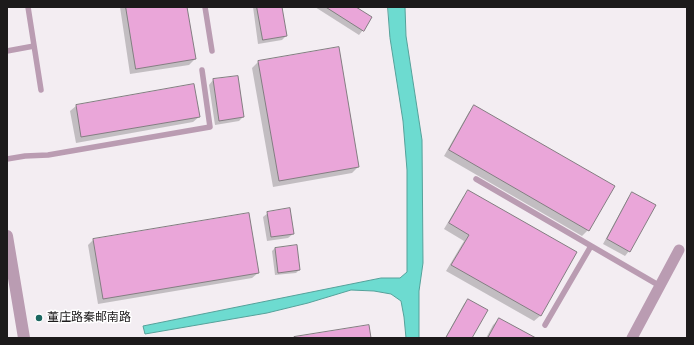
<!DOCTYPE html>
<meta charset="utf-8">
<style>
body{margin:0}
#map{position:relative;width:694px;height:345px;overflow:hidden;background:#f3edf2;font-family:"IBM Plex Sans",sans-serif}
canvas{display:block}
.frame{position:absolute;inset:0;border:8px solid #1c1a1b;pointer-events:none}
</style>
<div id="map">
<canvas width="694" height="345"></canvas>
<div class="frame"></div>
</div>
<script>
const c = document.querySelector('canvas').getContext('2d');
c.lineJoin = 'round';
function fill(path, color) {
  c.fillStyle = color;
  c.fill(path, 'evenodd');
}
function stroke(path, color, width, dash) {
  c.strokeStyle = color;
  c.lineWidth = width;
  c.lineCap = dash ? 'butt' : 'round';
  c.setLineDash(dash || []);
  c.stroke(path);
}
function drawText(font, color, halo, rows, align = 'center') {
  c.font = font + ' "IBM Plex Sans","Noto Sans SC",sans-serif';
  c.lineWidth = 3;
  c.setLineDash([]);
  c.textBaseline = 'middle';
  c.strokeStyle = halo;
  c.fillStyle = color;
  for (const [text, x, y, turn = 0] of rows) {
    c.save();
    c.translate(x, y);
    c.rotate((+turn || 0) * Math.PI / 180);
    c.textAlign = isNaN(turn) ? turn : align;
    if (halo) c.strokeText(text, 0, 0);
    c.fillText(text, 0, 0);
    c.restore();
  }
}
const water = new Path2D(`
 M 388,7 L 405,7 L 406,36 L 422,140 L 423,263 L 419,291 L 419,338 L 406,338 L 404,317 L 401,301 L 391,294 L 374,291 L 351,290 L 308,303 L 267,313 L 145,334 L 143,326 L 381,278 L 400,278 L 407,272 L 407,170 L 403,121 L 390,38 Z`);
fill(water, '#6ddbd0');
stroke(water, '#55a19a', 1);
fill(new Path2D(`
 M 120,7 L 186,7 L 195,59 L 189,65 L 130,74 Z
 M 253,7 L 281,7 L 286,36 L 282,40 L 258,44 Z
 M 315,7 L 354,7 L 363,30 L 359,35 Z
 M 258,62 L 358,167 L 352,173 L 273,187 L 252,68 Z
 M 213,80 L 243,117 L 239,121 L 215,125 L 209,85 Z
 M 76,106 L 199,117 L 193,122 L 76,143 L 70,111 Z
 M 474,106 L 588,230 L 582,236 L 444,156 L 469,112 Z
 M 469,191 L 576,253 L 540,316 L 534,321 L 446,271 L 464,241 L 444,229 L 463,197 Z
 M 633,194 L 629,251 L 625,256 L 603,244 L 628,198 Z
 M 268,213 L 293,234 L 288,238 L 267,241 L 263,217 Z
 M 94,239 L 258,273 L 252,278 L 98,304 L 88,245 Z
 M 296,246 L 299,270 L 296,273 L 275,275 L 272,251 L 275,248 Z
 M 468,300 L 471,338 L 445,338 L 464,304 Z
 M 499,319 L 534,338 L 486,338 L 493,325 Z`), '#0003');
const building = new Path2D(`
 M 126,7 L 187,7 L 196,59 L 136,69 Z
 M 257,7 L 282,7 L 287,36 L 263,40 Z
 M 326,7 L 356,7 L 372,17 L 364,31 Z
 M 339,47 L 359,167 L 279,181 L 258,61 Z
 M 238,76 L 244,117 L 219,121 L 213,79 Z
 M 194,84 L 200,117 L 81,137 L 76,105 Z
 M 474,105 L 615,186 L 589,231 L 449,150 Z
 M 468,190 L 577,252 L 541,316 L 451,265 L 469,235 L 449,223 Z
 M 632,192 L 656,205 L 630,252 L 607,239 Z
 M 290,208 L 294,234 L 271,237 L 267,212 Z
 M 249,213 L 259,273 L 103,299 L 93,239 Z
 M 297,245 L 300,270 L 278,273 L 275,248 Z
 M 468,299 L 488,310 L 472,338 L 446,338 Z
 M 499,318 L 536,338 L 488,338 Z
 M 369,325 L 371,338 L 294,338 L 294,337 Z`);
fill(building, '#eaa6d9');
stroke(building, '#837d81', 1);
stroke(new Path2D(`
 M 28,7 L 41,90
 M 205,7 L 212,51
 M 7,51 L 34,46
 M 7,159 L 25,156 L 48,155 L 210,127 L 202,70
 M 476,179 L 660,286
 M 545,325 L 591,246`), '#ba9cb2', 5.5);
stroke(new Path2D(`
 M 632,338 L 679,250`), '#ba9cb2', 11);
stroke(new Path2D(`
 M 7,236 L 24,338`), '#ba9cb2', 12);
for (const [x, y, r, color] of [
 [39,318,4,"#1b6660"]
]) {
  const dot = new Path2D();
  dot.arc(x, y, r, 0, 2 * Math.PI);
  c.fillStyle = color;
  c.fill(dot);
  stroke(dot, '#fff', 1.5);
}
drawText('12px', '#1c1a1b', '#fff', [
 ["董庄路秦邮南路",47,318]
], 'left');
</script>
